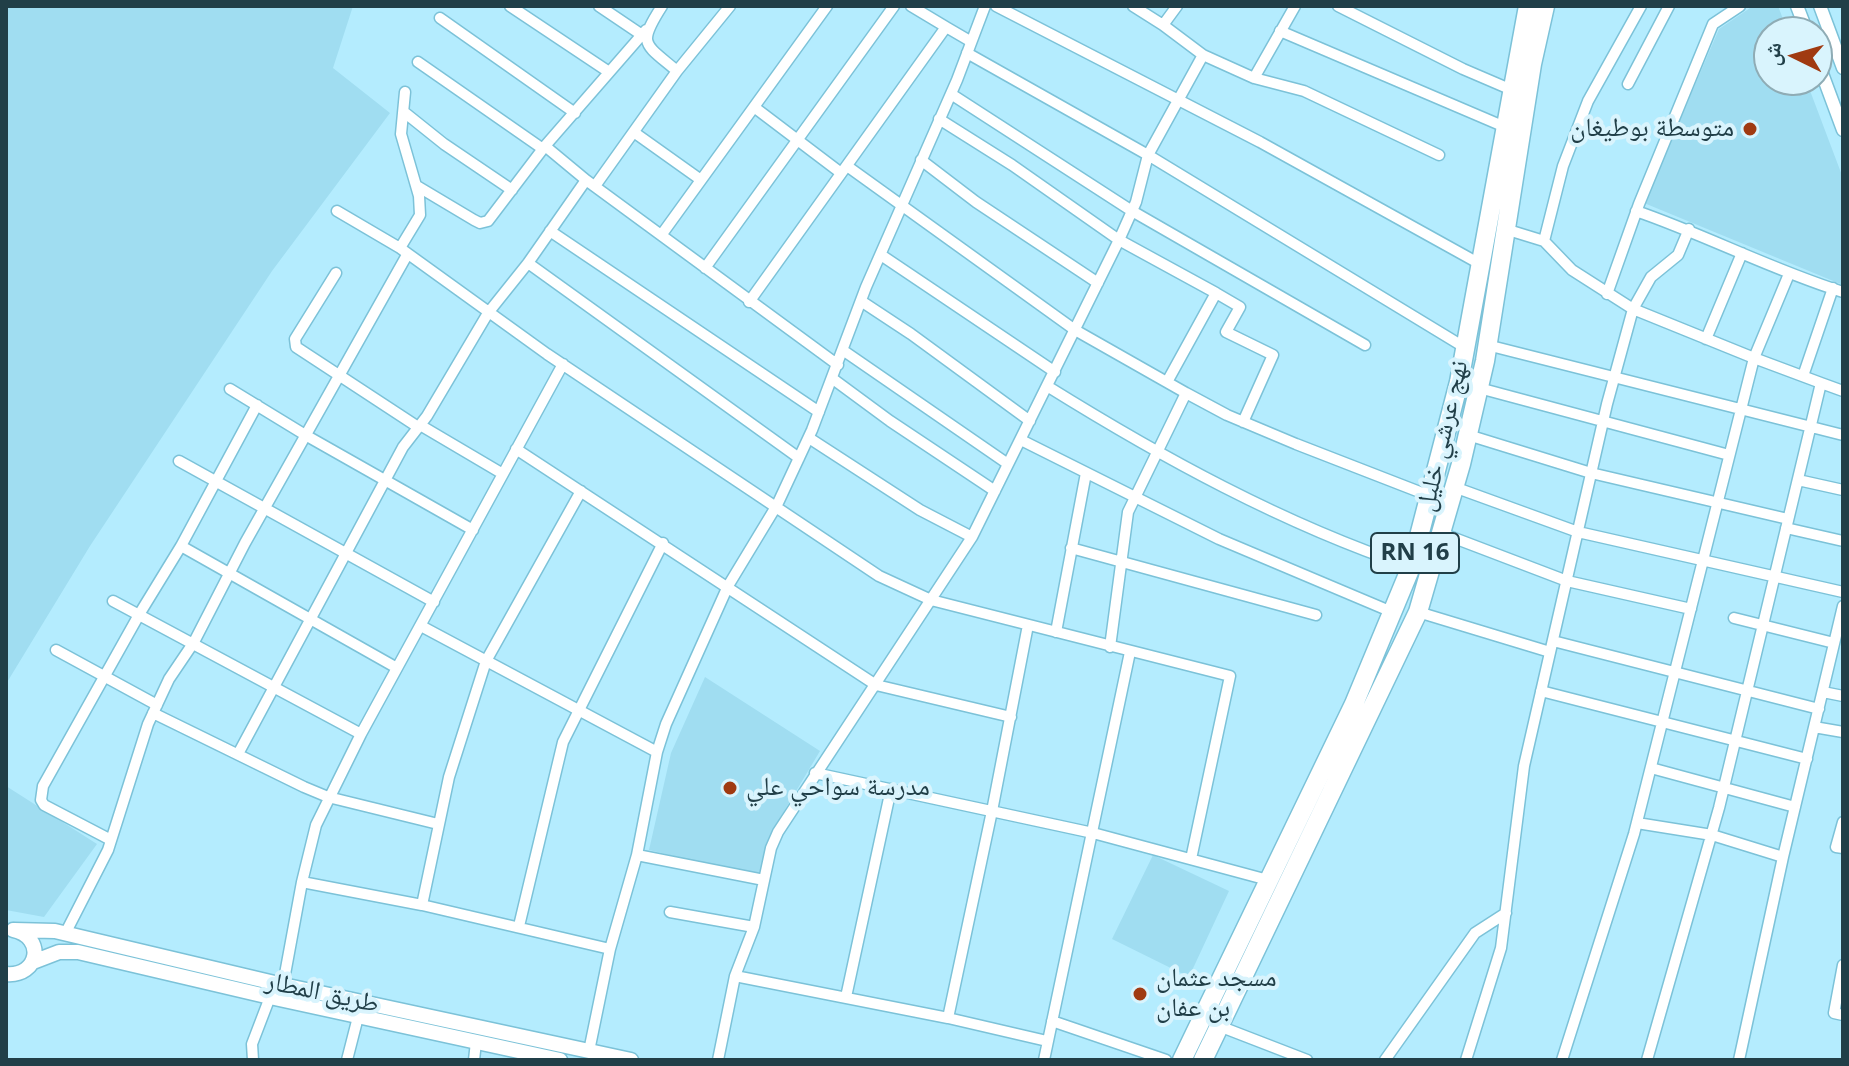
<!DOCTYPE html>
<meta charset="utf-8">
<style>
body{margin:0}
#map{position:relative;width:1849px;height:1066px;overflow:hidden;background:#b4ecfe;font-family:"Open Sans","Noto Naskh Arabic",sans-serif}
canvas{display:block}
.frame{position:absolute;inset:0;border:8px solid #213f48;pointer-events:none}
.north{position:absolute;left:1753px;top:16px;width:80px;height:80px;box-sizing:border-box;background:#d9f4fd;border:2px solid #8facb5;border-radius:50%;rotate:275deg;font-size:22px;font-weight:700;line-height:32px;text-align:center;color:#213f48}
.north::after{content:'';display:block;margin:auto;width:28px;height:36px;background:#a03a11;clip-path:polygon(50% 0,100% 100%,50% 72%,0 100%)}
</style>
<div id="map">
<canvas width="1849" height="1066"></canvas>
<div class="frame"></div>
<div class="north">ش</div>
</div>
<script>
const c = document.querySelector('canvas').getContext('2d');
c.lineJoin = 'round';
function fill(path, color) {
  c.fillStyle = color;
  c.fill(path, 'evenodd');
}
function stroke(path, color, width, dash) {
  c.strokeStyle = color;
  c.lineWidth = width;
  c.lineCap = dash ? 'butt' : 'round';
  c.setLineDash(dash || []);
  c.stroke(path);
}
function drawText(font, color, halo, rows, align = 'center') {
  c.font = font + ' "Open Sans","Noto Naskh Arabic",sans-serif';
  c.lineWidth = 8;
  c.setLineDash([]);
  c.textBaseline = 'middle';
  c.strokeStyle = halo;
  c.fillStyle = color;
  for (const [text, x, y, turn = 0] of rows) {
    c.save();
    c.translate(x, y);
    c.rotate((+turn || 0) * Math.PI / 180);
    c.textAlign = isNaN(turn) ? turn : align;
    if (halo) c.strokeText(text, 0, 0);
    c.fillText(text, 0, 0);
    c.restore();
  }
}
fill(new Path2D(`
 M 6,6 L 353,6 L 333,68 L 390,113 L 272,271 L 90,546 L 6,684 Z
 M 1753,6 L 1778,6 L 1788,32 L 1769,32 L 1769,80 L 1806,80 L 1843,178 L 1843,285 L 1644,203 L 1719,29 Z
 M 705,677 L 820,751 L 777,823 L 758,876 L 649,850 L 671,753 Z
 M 6,786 L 97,844 L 44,917 L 6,910 Z
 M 1153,855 L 1229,891 L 1189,977 L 1112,939 Z`), '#a0ddf1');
const minor = new Path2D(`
 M 510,6 L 609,72
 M 599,6 L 642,35
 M 662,6 C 637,45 644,43 677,71
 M 996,6 L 1260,142 L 1480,264
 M 1133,6 L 1163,25 L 1203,55 L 1254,78 L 1304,91 L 1439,155
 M 1338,6 L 1463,69 L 1512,90
 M 440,18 L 575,113
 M 1163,25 L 1177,6
 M 946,27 L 970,41
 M 1280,31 L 1505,127
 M 967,53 L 1148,155 L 1464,347
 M 418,62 L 543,149
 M 1254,78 L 1295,6
 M 1628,84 L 1669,6
 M 951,94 L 1132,211 L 1365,345
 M 754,107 L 841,173
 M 404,112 L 444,144 L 512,190
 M 939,119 L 1012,165 L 1119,240 L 1216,293 L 1167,382
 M 635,133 L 701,180
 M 545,146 L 586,180
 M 921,160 L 976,202 L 1098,283
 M 847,166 L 1075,330 L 1186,393 L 1227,415 L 1296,444 L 1430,496
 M 417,186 L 474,220 L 480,223 L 488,221 L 545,146 L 646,30
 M 595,186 L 677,71 L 730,6
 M 337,211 L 400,248 L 547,354 L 879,576 L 931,600 L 1230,676 L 1191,859
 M 1636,211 C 1706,235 1772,270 1843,292
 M 1505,229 L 1544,241 L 1572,270 L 1633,309 L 1754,358 L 1789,274
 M 550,231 L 819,412
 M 662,234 L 827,6
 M 1544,241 L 1563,166 L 1588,101 L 1641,6
 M 400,248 L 420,215 L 419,196 L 401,134 L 405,92
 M 881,255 L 1055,372
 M 528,263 L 799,458
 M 705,268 L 894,6
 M 336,273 L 295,339 L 296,347 L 418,427
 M 1216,293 L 1240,307 L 1226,332 L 1273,355 L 1243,422
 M 1607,294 L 1639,204 L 1713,24 L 1740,6
 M 861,301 L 911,334 L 1030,421
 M 749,302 L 946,27 L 911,6
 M 1706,339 L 1742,253
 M 1487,345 L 1843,435
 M 844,351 L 1008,464
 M 1803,376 L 1833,288
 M 833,379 L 890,421 L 995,491
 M 1047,386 C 1161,457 1283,524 1411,567
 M 1479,388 L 1729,455
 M 230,389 L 307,436 L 473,530
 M 420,425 L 503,474
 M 1468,435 L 1591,473 L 1788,519
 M 809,438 L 920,510 L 972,537
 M 1021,440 L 1219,539 L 1392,612
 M 516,449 L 876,685 L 1011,717
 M 179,461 L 434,602
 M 1798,480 L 1843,490
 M 1454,487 L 1578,532 L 1843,592
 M 1786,528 L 1843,541
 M 1441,533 L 1567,581 L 1691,609
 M 181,546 L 397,668
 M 1071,548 L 1316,615
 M 113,601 L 361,734
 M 1418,612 L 1550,652
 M 1734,618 L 1834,643
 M 421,626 L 657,752
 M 1056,632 L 1086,473
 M 1553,641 L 1819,709
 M 1110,647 L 1128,512 L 1186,393
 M 56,650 L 157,705
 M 1541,691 L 1807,759
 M 1823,692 L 1843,696
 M 153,713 L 304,787 L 328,797 L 438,824
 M 1814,727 L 1843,732
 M 238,754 L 403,447 L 427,416 L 488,313 L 528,263 L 586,180 L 838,365
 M 1651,768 L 1795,807
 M 815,773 L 1093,833 L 1268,880
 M 1843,822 L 1836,847 L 1843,848
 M 1637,823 L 1712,835 L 1783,857
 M 111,840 L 44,805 L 41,800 L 43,786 L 140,613 L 181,546 L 257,405
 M 637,855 L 764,880
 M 302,882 L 422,905 L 610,949
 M 422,905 L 449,777 L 486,661 L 581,491
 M 670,912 L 754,927
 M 519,926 L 563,742 L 663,543
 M 65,934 L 108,850 L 148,724 L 169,679 L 194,642 L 245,543 L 407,255
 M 1843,965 L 1834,1013 L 1843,1015
 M 735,976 L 948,1018 L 1047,1041
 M 283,985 L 302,882 L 316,825 L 361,734 L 563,364
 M 846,997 L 891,789
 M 948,1018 L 992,811 L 1028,625
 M 1052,1021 L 1166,1060
 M 1219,1026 L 1307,1060
 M 589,1051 L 610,949 L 637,855 L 657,752 L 666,724 L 728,586 L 777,505 L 812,430 L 866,287 L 957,80 L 985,6
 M 253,1060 L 252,1044 L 270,997
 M 347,1060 L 358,1017
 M 474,1060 L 476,1042
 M 718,1060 L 735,976 L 754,927 L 771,848 L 778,832 L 972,537 L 1119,240 L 1136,202 L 1148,155 L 1203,55
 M 1044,1060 L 1130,652
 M 1385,1060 L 1475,933 L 1506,913
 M 1466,1060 L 1501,948 L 1524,766 L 1607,404 L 1633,309 L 1651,277 L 1678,255 L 1689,229
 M 1562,1060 L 1634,834 L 1754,358 L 1821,383
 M 1647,1060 L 1719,808 L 1821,383 L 1843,391
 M 1739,1060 L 1783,857 L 1843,606`);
const tertiary = new Path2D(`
 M 1797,6 L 1807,32
 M 1820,6 L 1843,68
 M 1817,60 L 1843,130`);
const secondary = new Path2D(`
 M 14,930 L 55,931 L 283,985 L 631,1060
 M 33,962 L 59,952 L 78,952 L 270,997 L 560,1060
 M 6,974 C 39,977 46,937 13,930`);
const trunk = new Path2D(`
 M 1182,1060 L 1354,704 L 1411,567 L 1459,382 L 1528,6
 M 1203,1060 L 1418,612 L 1461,464 L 1485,361 L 1532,64 L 1545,6`);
stroke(minor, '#7cc2d8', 13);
stroke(tertiary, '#7cc2d8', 15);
stroke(secondary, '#7cc2d8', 17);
stroke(trunk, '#7cc2d8', 21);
stroke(minor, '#fff', 10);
stroke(tertiary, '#fff', 12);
stroke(secondary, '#fff', 14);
stroke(trunk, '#fff', 18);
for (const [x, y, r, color] of [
 [1750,129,8,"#a03a11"],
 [730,788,8,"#a03a11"],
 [1140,994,8,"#a03a11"]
]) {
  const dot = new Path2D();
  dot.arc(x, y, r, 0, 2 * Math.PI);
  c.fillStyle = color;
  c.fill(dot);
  stroke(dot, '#d9f4fd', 3);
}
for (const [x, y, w] of [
 [1415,553,88]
]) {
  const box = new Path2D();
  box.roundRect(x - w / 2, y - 20, w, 40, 6);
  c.fillStyle = '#d9f4fd';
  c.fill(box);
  stroke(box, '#213f48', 2);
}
drawText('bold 24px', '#213f48', null, [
 ["RN 16",1415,553]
]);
drawText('26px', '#213f48', '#d9f4fd', [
 ["متوسطة بوطيغان",1734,129,"right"],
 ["مدرسة سواحي علي",746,788],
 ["مسجد عثمان",1156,979],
 ["بن عفان",1156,1009]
], 'left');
drawText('26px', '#213f48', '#d9f4fd', [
 ["نهج عرشي خليل",1443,436,-77],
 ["طريق المطار",322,993,12]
]);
</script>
